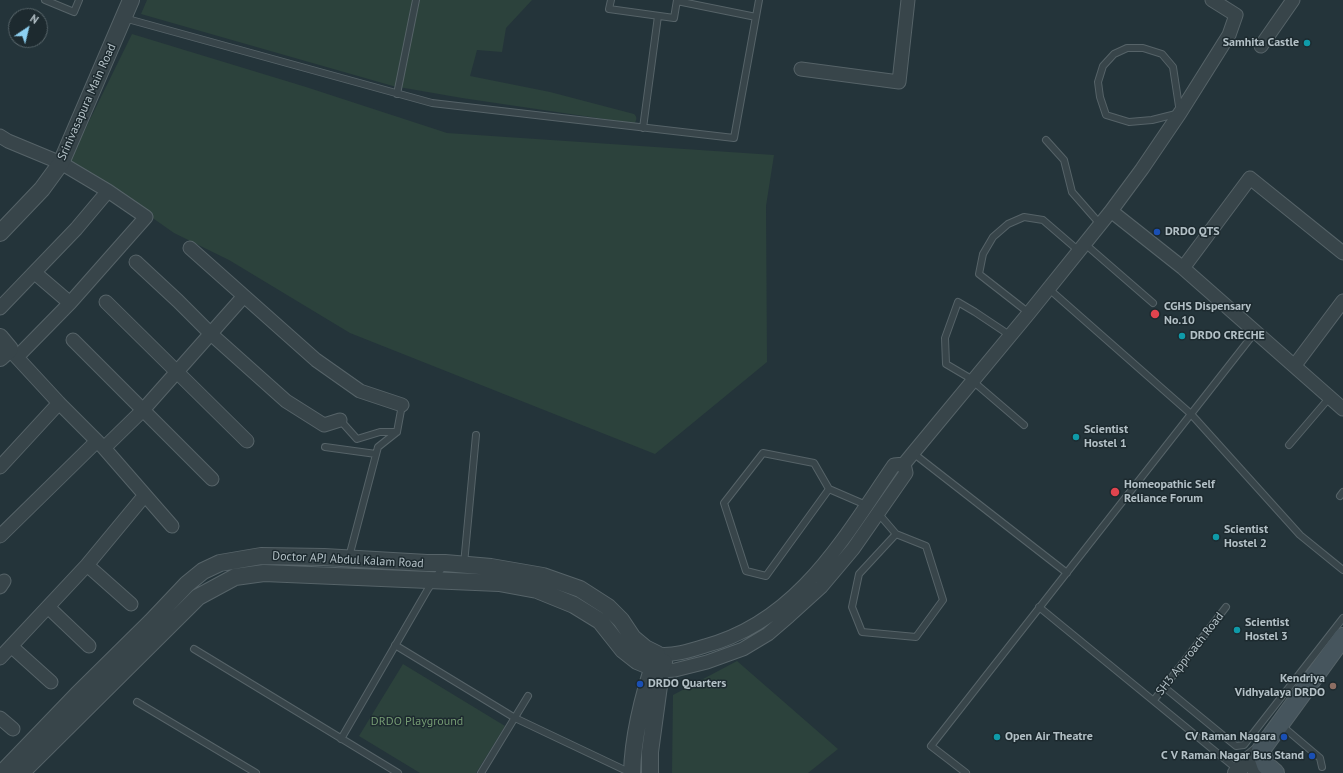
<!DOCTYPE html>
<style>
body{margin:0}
#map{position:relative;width:1343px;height:773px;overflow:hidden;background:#24343a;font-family:"PT Sans",sans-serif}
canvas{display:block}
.north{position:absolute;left:8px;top:8px;width:40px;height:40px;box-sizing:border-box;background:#1d2a2f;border:1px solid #59666b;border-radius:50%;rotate:35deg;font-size:11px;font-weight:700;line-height:16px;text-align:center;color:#b3c0c6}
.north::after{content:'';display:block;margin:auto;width:14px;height:18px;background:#8dd0f1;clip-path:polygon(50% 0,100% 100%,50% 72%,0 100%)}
</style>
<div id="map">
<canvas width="1343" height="773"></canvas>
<div class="north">N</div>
</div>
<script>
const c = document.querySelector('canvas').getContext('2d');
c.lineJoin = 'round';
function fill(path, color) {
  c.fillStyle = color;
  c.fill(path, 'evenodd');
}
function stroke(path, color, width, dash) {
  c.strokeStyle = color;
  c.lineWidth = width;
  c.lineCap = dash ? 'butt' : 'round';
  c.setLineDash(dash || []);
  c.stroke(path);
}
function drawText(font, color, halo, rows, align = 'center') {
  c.font = font + ' "PT Sans",sans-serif';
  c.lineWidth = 3;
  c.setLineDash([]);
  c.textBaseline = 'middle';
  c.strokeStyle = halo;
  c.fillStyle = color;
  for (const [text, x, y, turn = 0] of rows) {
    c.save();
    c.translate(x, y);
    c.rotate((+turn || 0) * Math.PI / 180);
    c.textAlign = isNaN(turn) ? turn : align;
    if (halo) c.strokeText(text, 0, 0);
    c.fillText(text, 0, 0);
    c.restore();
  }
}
fill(new Path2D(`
 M 147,0 L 532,0 L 506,28 L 502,52 L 477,50 L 470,76 L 550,92 L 634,114 C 637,117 637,119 635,123 L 631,123 L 462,98 L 393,86 L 141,14 Z
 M 132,34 L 306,87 L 447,133 L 774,155 L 766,206 L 767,362 L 655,454 L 350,333 L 229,260 L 174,233 L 70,160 Z
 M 737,661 L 838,749 L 808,773 L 672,773 L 673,695 Z
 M 403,664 L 505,726 L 476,773 L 420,773 L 359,736 Z`), '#2c423c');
const service = new Path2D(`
 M 45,0 L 74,12 L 79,0
 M 611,0 L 609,9 L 674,18 L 677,0
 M 677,1 L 756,17
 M 124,18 L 432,103 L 734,138 L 759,0
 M 1127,48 L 1143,48 L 1162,54 L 1173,67 L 1180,113 L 1152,120 L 1129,122 L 1106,115 L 1100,97 L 1098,82 L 1103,66 L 1114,54 Z
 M 397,94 L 416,0
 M 643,128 L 658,16
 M 1046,140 L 1064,160 L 1072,192 L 1100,224
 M 1085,244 L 1153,303
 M 1049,289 L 1191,414 L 1300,535 L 1343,570
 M 1029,313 L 979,274 L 983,254 L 993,237 L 1008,224 L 1024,217 L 1043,220 L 1079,251
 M 1011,336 L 975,312 L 958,302 L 945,338 L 946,364 L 968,377 L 1024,425
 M 340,420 L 357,439 L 380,432 L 397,432
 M 1289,445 L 1330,397
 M 325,447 L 376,454
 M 913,453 L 1067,573
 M 829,489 L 814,463 L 763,453 L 724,503 L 746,571 L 766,576 L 829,489 L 866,505
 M 1340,496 L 1343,492
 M 878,513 L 896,534 L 859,574 L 852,607 L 862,632 L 916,637 L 943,600 L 926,546 L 896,534
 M 349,557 L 378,447 L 397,432 L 402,405
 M 464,564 L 476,435
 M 1039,607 L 1238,770
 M 395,645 L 515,718 L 631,773
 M 194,649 L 398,773
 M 1164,687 L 1236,746 L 1244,745 L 1343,618
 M 1154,700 L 1226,607
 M 137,702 L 256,773
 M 1281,725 L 1320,758 L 1322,767
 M 341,739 L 428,589 L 444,565
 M 481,773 L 528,696
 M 966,773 L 931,746 L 1256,331`);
const minor = new Path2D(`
 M 1261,46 L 1293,0
 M 801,69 L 899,82 L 908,0
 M 0,136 L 8,141 L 61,163 L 108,191 L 146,217 L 70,303 L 17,357
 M 1111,211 L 1183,268 L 1343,409
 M 190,248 L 316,360 L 360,391 L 402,405
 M 136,262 L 178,301 L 211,334 L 286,401 L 324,425 L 340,420
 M 1183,268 L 1250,178 L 1343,253
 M 35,273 L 70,303
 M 106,302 L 247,441
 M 0,308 L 76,229 L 108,191
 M 73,340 L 212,479
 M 11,351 L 59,403 L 104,448 L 172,526
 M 1295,365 L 1343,301
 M 104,448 L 143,410 L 244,296
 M 0,467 L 59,403
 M 0,536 L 97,441
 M 87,565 L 131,604
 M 0,587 L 4,581
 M 48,607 L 89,646
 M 11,646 L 51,682
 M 657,654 C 673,656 689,651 705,646 C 798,621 843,539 894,465 L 904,464 L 913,453 L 1029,313 L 1111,211 L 1142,169 L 1180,113 L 1229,35 L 1236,15 L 1212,0
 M 0,658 L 87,565 L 145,495
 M 661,671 L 675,670 L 707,662 L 743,649 L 768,634 L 789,616 L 821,587 L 853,549 L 906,473 L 904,464
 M 0,718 L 13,729`);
const tertiary = new Path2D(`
 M 0,233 L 42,189 L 61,163 L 131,0
 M 0,337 L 10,349 L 0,358
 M 2,773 L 77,695 L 151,622 L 187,584 L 203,571 L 220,563 L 261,556 L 324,557 L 427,563 L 445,563 L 491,567 L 543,576 L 580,589 L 608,607 L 621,620 L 633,638 L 645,648 L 657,654 C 644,692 633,732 632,773
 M 21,773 L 198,597 L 235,577 L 264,573 L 499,583 L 537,590 L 574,605 L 600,621 L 623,650 L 637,661 L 661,671
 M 650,773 L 650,752 L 661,671 L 664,662
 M 1236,773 L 1247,761 L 1261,750
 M 1256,773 L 1266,765`);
const secondary = new Path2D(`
 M 1275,773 L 1266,765 L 1261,750 L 1343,637`);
stroke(service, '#566368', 8);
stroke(minor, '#566368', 15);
stroke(tertiary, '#566368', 18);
stroke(secondary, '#566368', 20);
stroke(service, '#38454a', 6);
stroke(minor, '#38454a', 13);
stroke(tertiary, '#38454a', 16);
stroke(secondary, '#46555d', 18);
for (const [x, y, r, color] of [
 [1307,43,4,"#0f9aa8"],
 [1157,232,4,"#1a4fb4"],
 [1155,314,5,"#e0444e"],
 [1182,336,4,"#0f9aa8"],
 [1076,437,4,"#0f9aa8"],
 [1115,492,5,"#e0444e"],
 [1216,537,4,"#0f9aa8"],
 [1237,630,4,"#0f9aa8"],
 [640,684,4,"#1a4fb4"],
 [1333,686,4,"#8d6e63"],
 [997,737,4,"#0f9aa8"],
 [1284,737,4,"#1a4fb4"],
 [1312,756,4,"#1a4fb4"]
]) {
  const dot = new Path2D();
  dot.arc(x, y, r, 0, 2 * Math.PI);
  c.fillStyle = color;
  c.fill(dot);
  stroke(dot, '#1d2a2f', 1.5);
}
drawText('bold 12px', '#b3c0c6', '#1d2a2f', [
 ["Samhita Castle",1299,43,"right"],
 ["DRDO QTS",1165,232],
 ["CGHS Dispensary",1164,307],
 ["No.10",1164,321],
 ["DRDO CRECHE",1190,336],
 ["Scientist",1084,430],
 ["Hostel 1",1084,444],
 ["Homeopathic Self",1124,485],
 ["Reliance Forum",1124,499],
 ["Scientist",1224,530],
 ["Hostel 2",1224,544],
 ["Scientist",1245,623],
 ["Hostel 3",1245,637],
 ["Kendriya",1325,679,"right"],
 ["Vidhyalaya DRDO",1325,693,"right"],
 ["DRDO Quarters",648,684],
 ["Open Air Theatre",1005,737],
 ["CV Raman Nagara",1276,737,"right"],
 ["C V Raman Nagar Bus Stand",1304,756,"right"]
], 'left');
drawText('12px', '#b3c0c6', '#1d2a2f', [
 ["Srinivasapura Main Road",87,102,-66],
 ["Doctor APJ Abdul Kalam Road",348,560,3],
 ["SH3 Approach Road",1190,654,-52]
]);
drawText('12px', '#759b73', '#1d2a2f', [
 ["DRDO Playground",417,722]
]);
</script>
